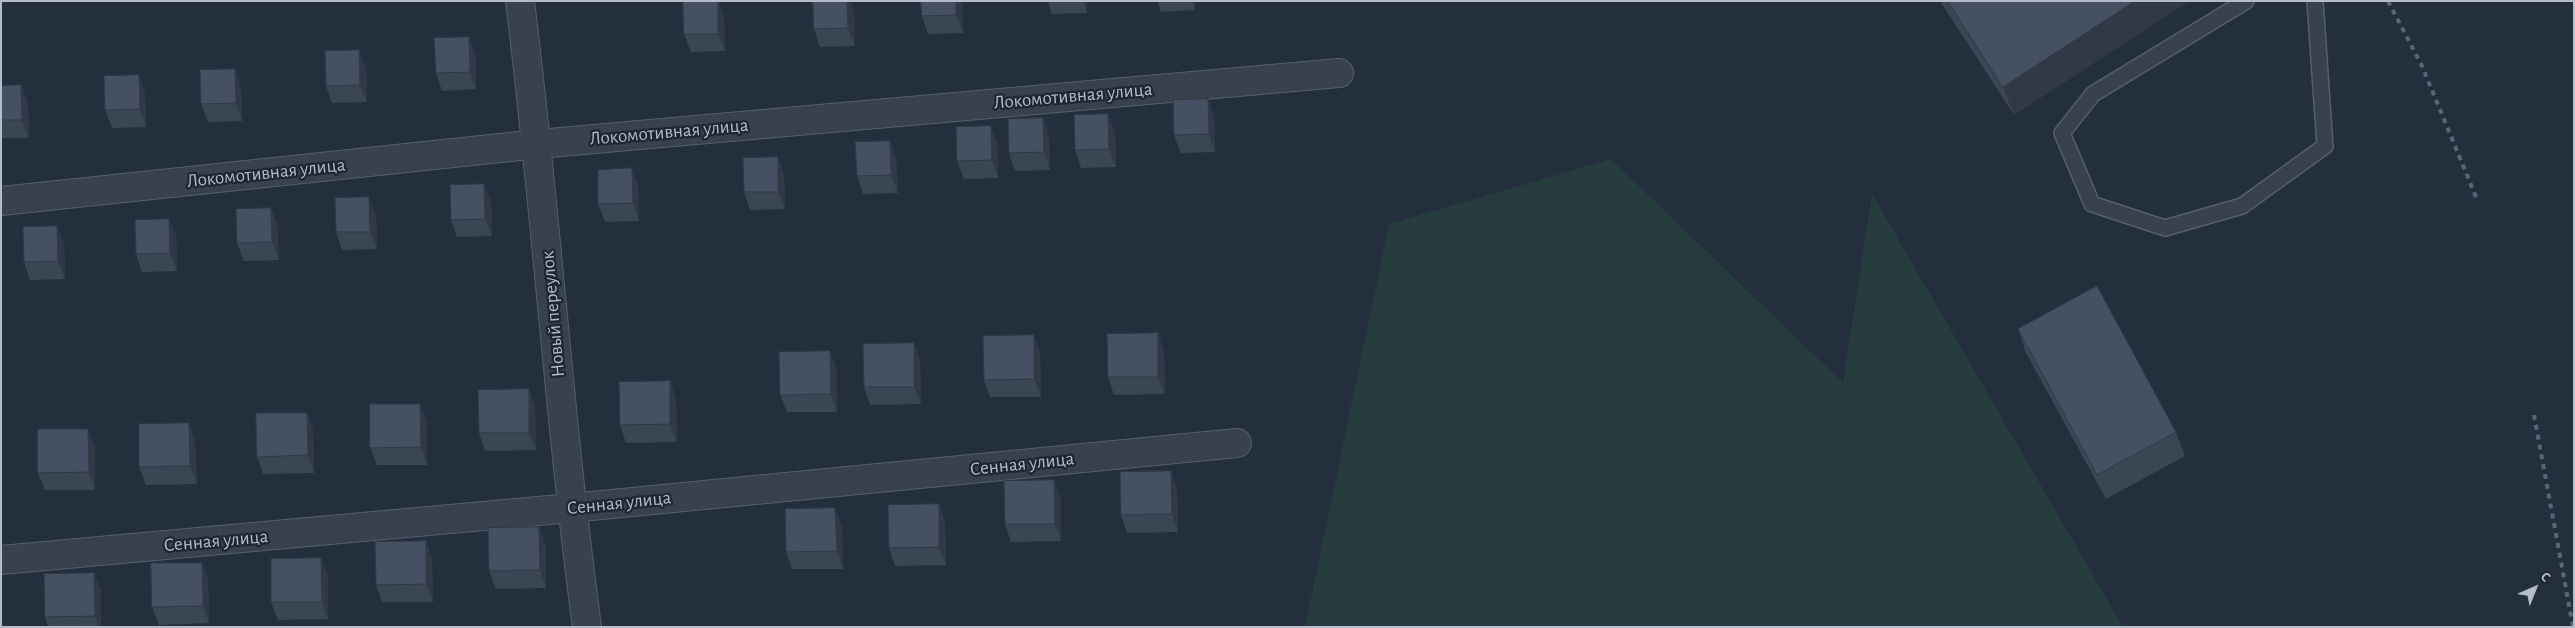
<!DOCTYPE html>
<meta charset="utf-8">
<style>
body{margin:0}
#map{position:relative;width:2575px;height:628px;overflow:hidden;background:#242f3e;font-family:"Alegreya Sans",sans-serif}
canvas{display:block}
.frame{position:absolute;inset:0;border:2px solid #b4bcc9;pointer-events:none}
.north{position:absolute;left:2510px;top:563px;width:50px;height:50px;-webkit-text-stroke:4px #1d2633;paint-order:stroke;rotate:44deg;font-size:14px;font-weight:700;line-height:20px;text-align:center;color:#b4bcc9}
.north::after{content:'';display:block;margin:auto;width:18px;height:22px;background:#b4bcc9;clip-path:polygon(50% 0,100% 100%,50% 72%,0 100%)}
</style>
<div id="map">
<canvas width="2575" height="628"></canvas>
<div class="frame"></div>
<div class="north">С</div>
</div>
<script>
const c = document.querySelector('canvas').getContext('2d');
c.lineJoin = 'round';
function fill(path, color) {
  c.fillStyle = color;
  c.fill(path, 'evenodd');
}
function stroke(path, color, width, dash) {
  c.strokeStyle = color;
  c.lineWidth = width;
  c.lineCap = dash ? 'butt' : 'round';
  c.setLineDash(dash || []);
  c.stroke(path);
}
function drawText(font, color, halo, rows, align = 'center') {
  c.font = font + ' "Alegreya Sans",sans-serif';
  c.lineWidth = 4.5;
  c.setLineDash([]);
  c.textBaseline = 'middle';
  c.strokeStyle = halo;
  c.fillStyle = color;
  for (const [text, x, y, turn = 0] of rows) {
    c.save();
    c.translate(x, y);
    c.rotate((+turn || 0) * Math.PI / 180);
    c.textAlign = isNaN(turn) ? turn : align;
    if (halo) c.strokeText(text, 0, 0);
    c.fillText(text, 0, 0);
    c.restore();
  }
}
fill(new Path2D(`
 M 1611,159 L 1843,383 L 1872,194 L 2123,627 L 1305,627 L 1389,224 Z`), '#263c3f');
const lane = new Path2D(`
 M 2246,1 L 2093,94 L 2062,133 L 2092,204 L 2165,228 L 2242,206 L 2325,146 L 2315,1`);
const street = new Path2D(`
 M 520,1 C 546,209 559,419 587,627
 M 1,201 L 538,144 L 1339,73
 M 1,560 L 571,508 L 1237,443`);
stroke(lane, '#565f6c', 18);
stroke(street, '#565f6c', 30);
stroke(lane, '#38414e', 15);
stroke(street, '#38414e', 28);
stroke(new Path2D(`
 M 2388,1 L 2422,66 L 2476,197
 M 2534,415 L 2573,627`), '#5a6575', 4, [5, 5]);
fill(new Path2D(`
 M 921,1 L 962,1 L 963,33 L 928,34 L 922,16 Z
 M 1048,1 L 1087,1 L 1087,13 L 1052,14 Z
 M 1157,1 L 1195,1 L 1195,10 L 1161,12 Z
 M 1281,1 L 1313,1 L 1282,2 Z
 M 1940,1 L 2189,1 L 2014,115 Z
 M 854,12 L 855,46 L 820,47 L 814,29 Z
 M 724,16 L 725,51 L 691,52 L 684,34 Z
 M 476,55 L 476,89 L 442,91 L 436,73 Z
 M 366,68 L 367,102 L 332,103 L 326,86 Z
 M 139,75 L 145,93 L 146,127 L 112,128 L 105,110 Z
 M 21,85 L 28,103 L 29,138 L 1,138 L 1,86 Z
 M 241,86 L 242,121 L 208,122 L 201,104 Z
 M 1208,99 L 1214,117 L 1215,152 L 1181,153 L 1174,135 Z
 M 1043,118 L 1049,136 L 1050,170 L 1015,171 L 1009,153 Z
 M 1115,132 L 1116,167 L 1081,168 L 1075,150 Z
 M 890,141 L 896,158 L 898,193 L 863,194 L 857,176 Z
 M 997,144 L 998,178 L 964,179 L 957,161 Z
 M 784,175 L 785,209 L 750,210 L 744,192 Z
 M 638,186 L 639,221 L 605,222 L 598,204 Z
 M 491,202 L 492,236 L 457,237 L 451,220 Z
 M 271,208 L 277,225 L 279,260 L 244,261 L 237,243 Z
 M 376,215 L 377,249 L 342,250 L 336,232 Z
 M 169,219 L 176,237 L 177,271 L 142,272 L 136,254 Z
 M 64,244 L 65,279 L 30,280 L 24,262 Z
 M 2018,329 L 2176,432 L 2185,456 L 2106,499 L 2026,353 Z
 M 914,343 L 920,361 L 921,404 L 870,405 L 864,387 Z
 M 1164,351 L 1165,394 L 1114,395 L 1108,377 Z
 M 1040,353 L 1041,397 L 990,397 L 984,380 Z
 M 837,369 L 837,412 L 787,412 L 780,395 Z
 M 670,381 L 676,399 L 677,442 L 626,443 L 620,425 Z
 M 535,407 L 536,450 L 485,451 L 479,433 Z
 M 307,413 L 313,430 L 314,473 L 263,474 L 257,457 Z
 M 427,421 L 427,465 L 377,465 L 370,448 Z
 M 189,423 L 195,441 L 197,484 L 146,485 L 139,467 Z
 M 95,447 L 95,490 L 45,490 L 38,473 Z
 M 1054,480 L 1061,498 L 1061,541 L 1011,542 L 1005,524 Z
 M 1177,489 L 1178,532 L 1127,533 L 1121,515 Z
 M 939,504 L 945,522 L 946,565 L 895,566 L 889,548 Z
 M 842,526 L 843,569 L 792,569 L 786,552 Z
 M 426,541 L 432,559 L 433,602 L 382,602 L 376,585 Z
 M 546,545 L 546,588 L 496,589 L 489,571 Z
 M 202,563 L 208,581 L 209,623 L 159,625 L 152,607 Z
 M 328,576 L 328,619 L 278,620 L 271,602 Z
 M 101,590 L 101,627 L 48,627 L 45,617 Z`), '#3b4654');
fill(new Path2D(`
 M 718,1 L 719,1 L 724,16 L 725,51 L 718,34 Z
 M 847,1 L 850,1 L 854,12 L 855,46 L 848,28 Z
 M 956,1 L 962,1 L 963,33 L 956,15 Z
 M 1083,1 L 1087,1 L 1087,13 Z
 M 1192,1 L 1195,1 L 1195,10 Z
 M 2135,1 L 2189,1 L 2014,115 L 2003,87 Z
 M 469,37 L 476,55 L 476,89 L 470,72 Z
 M 359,50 L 366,68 L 367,102 L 360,85 Z
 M 235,69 L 241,86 L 242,121 L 236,103 Z
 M 139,75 L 145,93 L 146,127 L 140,109 Z
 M 21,85 L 28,103 L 29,138 L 22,120 Z
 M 1208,99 L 1214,117 L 1215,152 L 1209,134 Z
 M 1108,114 L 1115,132 L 1116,167 L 1109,149 Z
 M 1043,118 L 1049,136 L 1050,170 L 1044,152 Z
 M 991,126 L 997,144 L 998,178 L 992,160 Z
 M 890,141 L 896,158 L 898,193 L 891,175 Z
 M 778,157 L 784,175 L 785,209 L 778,192 Z
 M 632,168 L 638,186 L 639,221 L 633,203 Z
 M 484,184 L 491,202 L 492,236 L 485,219 Z
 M 369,197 L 376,215 L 377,249 L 370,232 Z
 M 271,208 L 277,225 L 279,260 L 272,242 Z
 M 169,219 L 176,237 L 177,271 L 170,253 Z
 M 57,226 L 64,244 L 65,279 L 58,261 Z
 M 1158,333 L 1164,351 L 1165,394 L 1158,377 Z
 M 1034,335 L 1040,353 L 1041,397 L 1034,379 Z
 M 914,343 L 920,361 L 921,404 L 914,387 Z
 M 830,351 L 837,369 L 837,412 L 831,394 Z
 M 670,381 L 676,399 L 677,442 L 670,424 Z
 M 529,389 L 535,407 L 536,450 L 529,433 Z
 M 420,404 L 427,421 L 427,465 L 421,447 Z
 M 307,413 L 313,430 L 314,473 L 308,455 Z
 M 189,423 L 195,441 L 197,484 L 190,466 Z
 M 88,429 L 95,447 L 95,490 L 89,472 Z
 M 1171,471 L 1177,489 L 1178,532 L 1172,514 Z
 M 1054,480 L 1061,498 L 1061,541 L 1055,524 Z
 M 939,504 L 945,522 L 946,565 L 939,547 Z
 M 835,508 L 842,526 L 843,569 L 837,551 Z
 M 539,527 L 546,545 L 546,588 L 540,570 Z
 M 426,541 L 432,559 L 433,602 L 426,584 Z
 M 321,558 L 328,576 L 328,619 L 322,602 Z
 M 202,563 L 208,581 L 209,623 L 203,606 Z
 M 94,573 L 101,590 L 101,627 L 99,627 L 95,616 Z`), '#303945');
const building = new Path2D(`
 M 683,1 L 718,1 L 718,34 L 684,34 Z
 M 813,1 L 847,1 L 848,28 L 814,29 Z
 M 921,1 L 956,1 L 956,15 L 922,16 Z
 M 1948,1 L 2135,1 L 2003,87 Z
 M 469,37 L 470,72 L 436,73 L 434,38 Z
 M 359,50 L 360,85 L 326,86 L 325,51 Z
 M 235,69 L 236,103 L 201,104 L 200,70 Z
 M 139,75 L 140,109 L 105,110 L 104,76 Z
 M 21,85 L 22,120 L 1,120 L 1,86 Z
 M 1208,99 L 1209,134 L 1174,135 L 1173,100 Z
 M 1108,114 L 1109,149 L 1075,150 L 1074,115 Z
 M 1043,118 L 1044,152 L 1009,153 L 1008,119 Z
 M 991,126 L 992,160 L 957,161 L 956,127 Z
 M 890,141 L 891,175 L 857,176 L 855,142 Z
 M 778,157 L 778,192 L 744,192 L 743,158 Z
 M 632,168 L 633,203 L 598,204 L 598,170 Z
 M 484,184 L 485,219 L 451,220 L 450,185 Z
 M 369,197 L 370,232 L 336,232 L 335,198 Z
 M 271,208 L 272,242 L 237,243 L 236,209 Z
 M 169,219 L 170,253 L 136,254 L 135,220 Z
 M 57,226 L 58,261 L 24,262 L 23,227 Z
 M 2097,286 L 2176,432 L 2097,475 L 2018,329 Z
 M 1158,333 L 1158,377 L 1108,377 L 1107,334 Z
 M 1034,335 L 1034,379 L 984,380 L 983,336 Z
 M 914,343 L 914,387 L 864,387 L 863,344 Z
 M 830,351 L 831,394 L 780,395 L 779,352 Z
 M 670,381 L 670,424 L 620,425 L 619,382 Z
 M 529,389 L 529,433 L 479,433 L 478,390 Z
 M 370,404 L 420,404 L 421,447 L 370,448 Z
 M 256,413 L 307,413 L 308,455 L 257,457 Z
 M 189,423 L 190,466 L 139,467 L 139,424 Z
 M 38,429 L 88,429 L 89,472 L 38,473 Z
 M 1171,471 L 1172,514 L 1121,515 L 1120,472 Z
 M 1054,480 L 1055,524 L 1005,524 L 1004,481 Z
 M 939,504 L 939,547 L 889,548 L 888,505 Z
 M 835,508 L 837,551 L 786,552 L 785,509 Z
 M 539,527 L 540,570 L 489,571 L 488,528 Z
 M 426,541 L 426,584 L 376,585 L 375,542 Z
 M 321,558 L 322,602 L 271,602 L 271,559 Z
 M 151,563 L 202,563 L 203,606 L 152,607 Z
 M 94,573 L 95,616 L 45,617 L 44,574 Z`);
fill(building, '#455162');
stroke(building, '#303945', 1);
drawText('19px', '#b4bcc9', '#1d2633', [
 ["Локомотивная улица",1073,96,-5],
 ["Локомотивная улица",669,132,-5],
 ["Локомотивная улица",266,173,-6],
 ["Новый переулок",553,314,-95],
 ["Сенная улица",1022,464,-6],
 ["Сенная улица",619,503,-6],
 ["Сенная улица",216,541,-5]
]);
</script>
